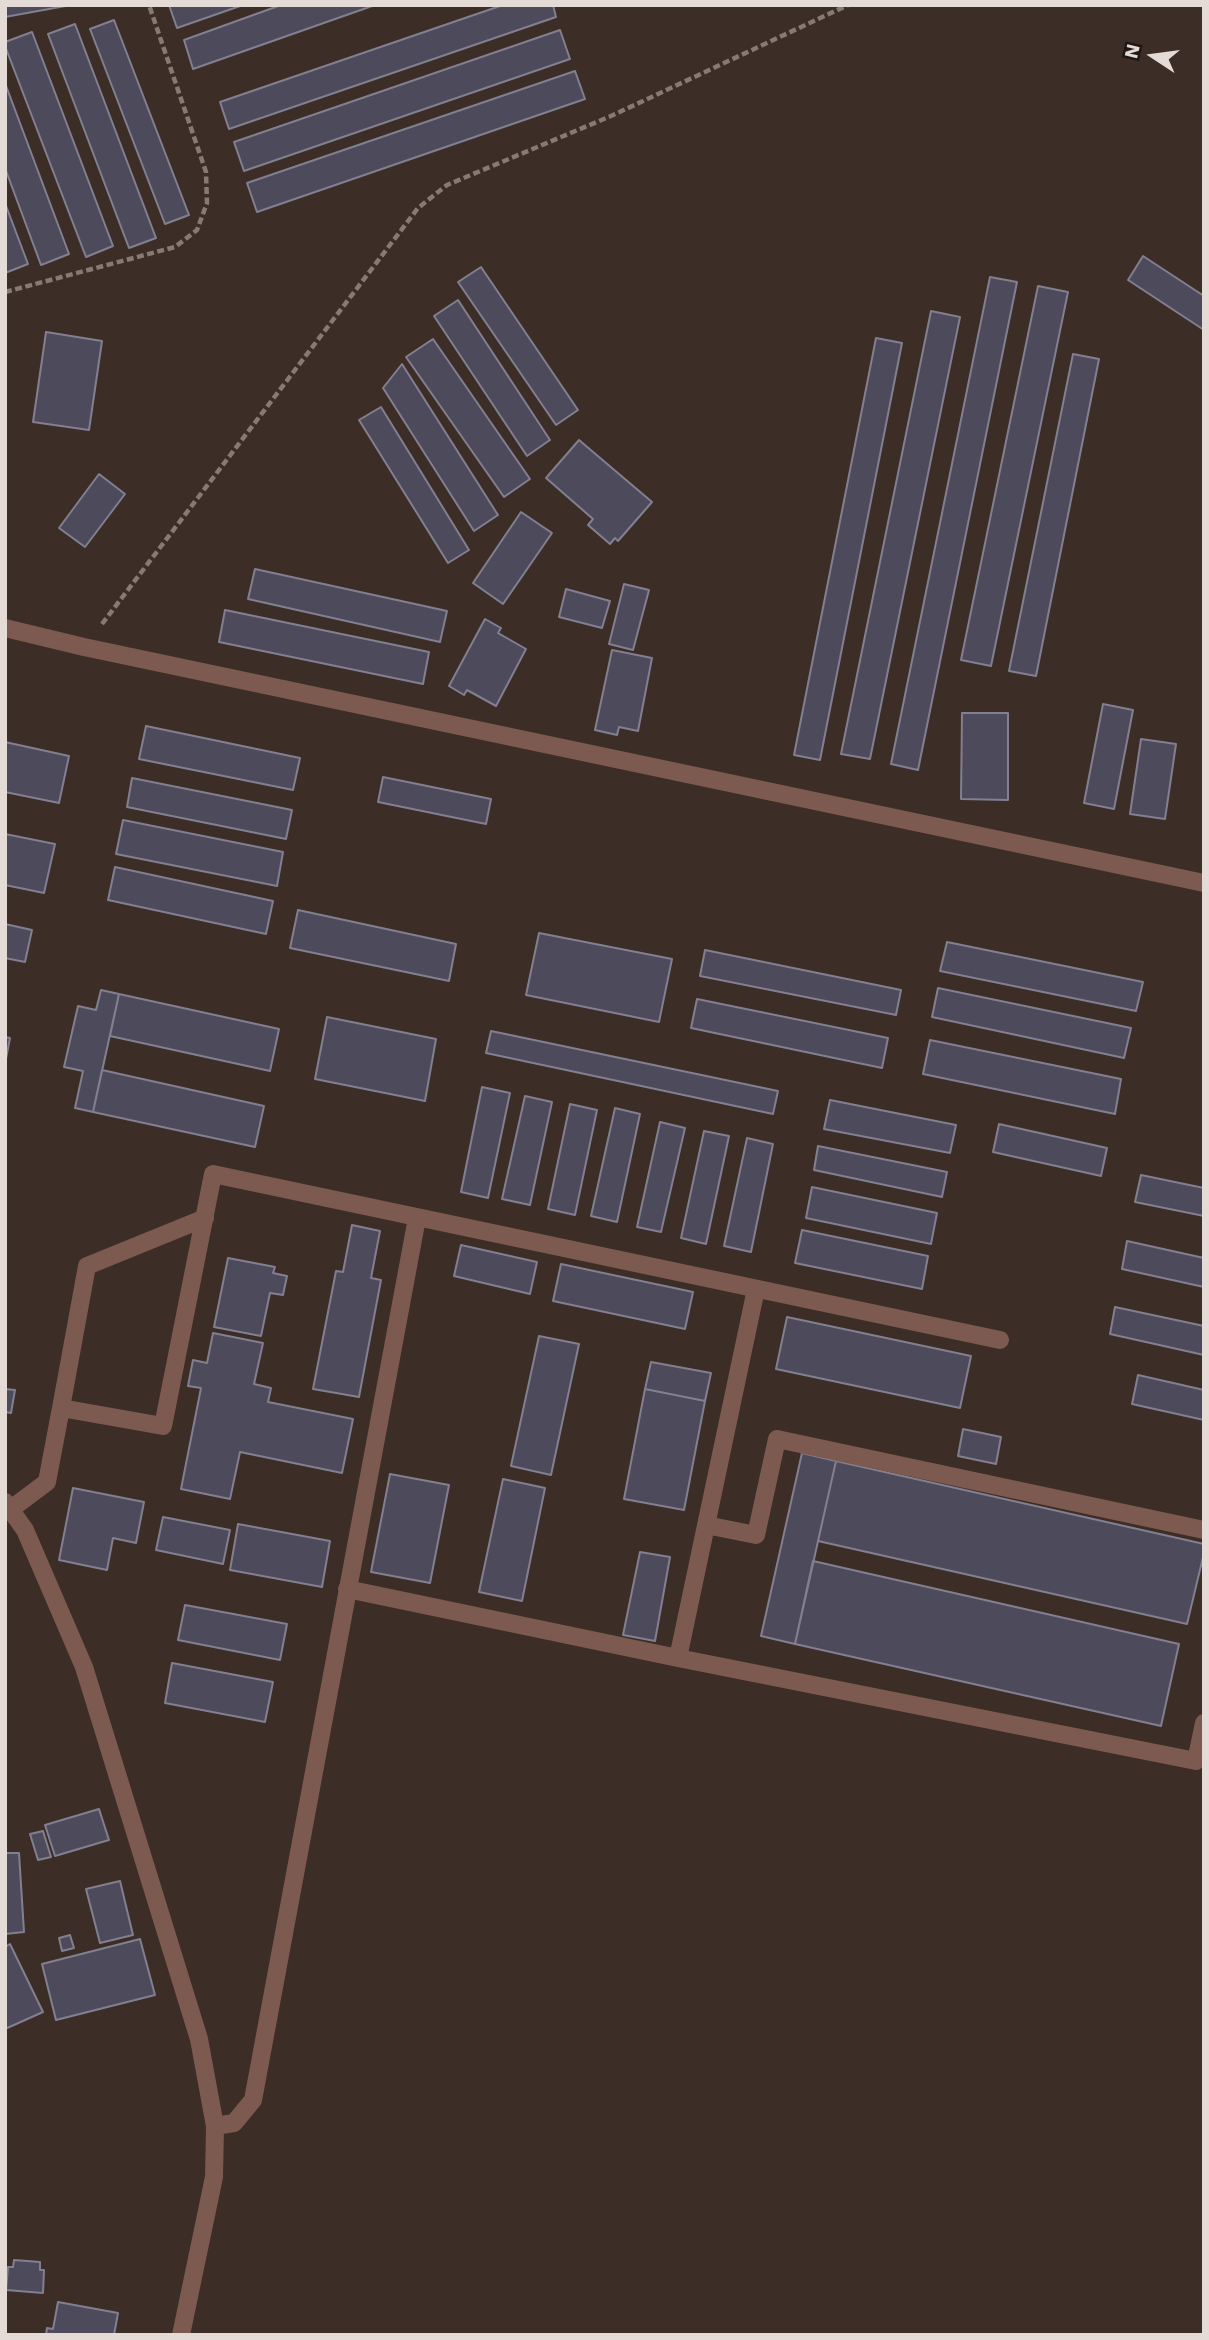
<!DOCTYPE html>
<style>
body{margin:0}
#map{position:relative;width:1209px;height:2340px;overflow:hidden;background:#3c2d26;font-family:"Work Sans",sans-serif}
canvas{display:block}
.frame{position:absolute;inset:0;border:7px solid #e4dad6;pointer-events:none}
.north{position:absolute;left:1118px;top:21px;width:70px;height:70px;-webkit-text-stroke:5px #1e1714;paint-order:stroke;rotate:283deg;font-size:19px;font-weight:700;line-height:28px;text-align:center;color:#e4dad6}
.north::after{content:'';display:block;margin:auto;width:24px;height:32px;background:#e4dad6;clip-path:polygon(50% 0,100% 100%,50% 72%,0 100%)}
</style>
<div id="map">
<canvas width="1209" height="2340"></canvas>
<div class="frame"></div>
<div class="north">N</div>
</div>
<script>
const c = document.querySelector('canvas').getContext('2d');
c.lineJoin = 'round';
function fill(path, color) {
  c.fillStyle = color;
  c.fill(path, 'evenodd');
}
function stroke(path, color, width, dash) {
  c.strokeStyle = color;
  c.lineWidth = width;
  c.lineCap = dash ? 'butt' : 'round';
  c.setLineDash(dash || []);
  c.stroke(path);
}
const building = new Path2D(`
 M 5,5 L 71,5 L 5,17 Z
 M 169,5 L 243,5 L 177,28 Z
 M 281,5 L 375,5 L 193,69 L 184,40 Z
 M 503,5 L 553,5 L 556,17 L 229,129 L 220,102 Z
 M 114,20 L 189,215 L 165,224 L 90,29 Z
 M 75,24 L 156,238 L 129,248 L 48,34 Z
 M 560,30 L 570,59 L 244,171 L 234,142 Z
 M 32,32 L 113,246 L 86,257 L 5,46 L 5,42 Z
 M 575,71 L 585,99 L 257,212 L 247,183 Z
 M 5,83 L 69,254 L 41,265 L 5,168 Z
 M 5,203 L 28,264 L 5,273 Z
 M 1143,256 L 1204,296 L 1204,330 L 1128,280 Z
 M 481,267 L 578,410 L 556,425 L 458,282 Z
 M 990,277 L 1017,282 L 918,770 L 891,764 Z
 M 1038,286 L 1068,292 L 991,666 L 961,660 Z
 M 458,300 L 550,440 L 527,456 L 434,316 Z
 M 931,311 L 960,317 L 870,759 L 841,754 Z
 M 46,332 L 102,341 L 89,430 L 33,422 Z
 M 876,338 L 902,343 L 820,760 L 794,755 Z
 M 433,339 L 530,479 L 504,497 L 406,357 Z
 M 1073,354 L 1099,359 L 1036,676 L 1009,671 Z
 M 402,364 L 498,515 L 474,531 L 383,388 Z
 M 381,407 L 469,550 L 448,563 L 359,420 Z
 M 579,440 L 652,502 L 618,541 L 615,538 L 610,544 L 588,525 L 593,519 L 546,478 Z
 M 99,474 L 125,494 L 85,547 L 59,528 Z
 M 521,512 L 552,533 L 503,604 L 473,583 Z
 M 255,569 L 447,611 L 440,642 L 248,599 Z
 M 624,584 L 649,590 L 633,650 L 609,644 Z
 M 566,589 L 610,601 L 602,628 L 559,617 Z
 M 225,610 L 429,652 L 423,684 L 219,642 Z
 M 485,619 L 501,628 L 498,633 L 526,649 L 496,706 L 467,690 L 464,695 L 449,686 Z
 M 612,650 L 652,658 L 638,731 L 619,727 L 617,735 L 595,730 Z
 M 1103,704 L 1133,710 L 1114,809 L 1084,803 Z
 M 962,713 L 1008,713 L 1008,800 L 961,799 Z
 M 146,726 L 300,758 L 293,790 L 139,759 Z
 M 1141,739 L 1176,744 L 1165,819 L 1130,814 Z
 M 5,742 L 69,756 L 59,803 L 5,792 Z
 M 383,777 L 491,799 L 486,824 L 378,802 Z
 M 132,778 L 292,810 L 286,839 L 127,807 Z
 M 123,820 L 283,852 L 277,886 L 116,854 Z
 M 5,834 L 55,844 L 44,893 L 5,885 Z
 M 115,867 L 273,901 L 266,934 L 108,900 Z
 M 298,910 L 456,944 L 449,981 L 290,948 Z
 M 5,924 L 32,930 L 25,962 L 5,958 Z
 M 539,933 L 672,959 L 659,1022 L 526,995 Z
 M 947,942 L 1143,982 L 1136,1011 L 940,971 Z
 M 705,950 L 901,990 L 896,1015 L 700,976 Z
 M 938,988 L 1131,1028 L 1124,1058 L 932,1017 Z
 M 101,990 L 119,994 L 93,1112 L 75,1108 L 83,1071 L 64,1067 L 78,1006 L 96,1010 Z
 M 119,994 L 279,1029 L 270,1071 L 110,1036 Z
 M 697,999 L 888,1038 L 882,1068 L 691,1028 Z
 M 327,1017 L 436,1039 L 425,1101 L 315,1079 Z
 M 491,1031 L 778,1091 L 773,1114 L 486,1053 Z
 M 5,1037 L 10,1038 L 5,1064 Z
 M 930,1040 L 1121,1079 L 1115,1114 L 923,1074 Z
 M 102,1070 L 264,1106 L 255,1147 L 93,1112 Z
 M 482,1087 L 510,1093 L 488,1198 L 461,1192 Z
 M 525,1096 L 552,1102 L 530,1205 L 502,1199 Z
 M 830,1100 L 956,1125 L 950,1153 L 824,1129 Z
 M 570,1104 L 597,1110 L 575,1215 L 548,1209 Z
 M 615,1108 L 640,1114 L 617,1222 L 591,1216 Z
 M 660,1122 L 685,1128 L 661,1232 L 637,1227 Z
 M 999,1124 L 1107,1148 L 1101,1176 L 993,1152 Z
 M 704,1131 L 729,1136 L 706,1244 L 681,1238 Z
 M 747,1138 L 773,1144 L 751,1252 L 724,1246 Z
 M 818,1146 L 947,1172 L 942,1197 L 814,1170 Z
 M 1141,1175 L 1204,1188 L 1204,1216 L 1135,1202 Z
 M 812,1187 L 937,1213 L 931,1244 L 806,1218 Z
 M 352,1225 L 380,1231 L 371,1278 L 381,1280 L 359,1397 L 313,1389 L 336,1271 L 343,1272 Z
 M 802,1230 L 928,1256 L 922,1289 L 795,1263 Z
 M 1127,1241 L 1204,1258 L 1204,1287 L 1122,1269 Z
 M 461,1245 L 537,1262 L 530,1294 L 454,1276 Z
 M 228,1258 L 275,1267 L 273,1273 L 287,1276 L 283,1295 L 270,1293 L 261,1336 L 214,1327 Z
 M 561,1264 L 693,1292 L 685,1329 L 553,1301 Z
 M 1115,1307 L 1204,1326 L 1204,1355 L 1110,1334 Z
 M 787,1317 L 971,1356 L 960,1408 L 776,1369 Z
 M 213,1333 L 263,1343 L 254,1384 L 271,1388 L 268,1402 L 353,1419 L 342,1473 L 240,1452 L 230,1499 L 181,1489 L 201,1388 L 188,1386 L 193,1360 L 207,1363 Z
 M 539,1336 L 579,1344 L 551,1475 L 511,1466 Z
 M 651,1362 L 711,1373 L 705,1401 L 645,1389 Z
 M 1138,1375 L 1204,1390 L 1204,1420 L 1132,1404 Z
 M 5,1389 L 15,1390 L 11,1413 L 5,1412 Z
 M 645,1389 L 705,1401 L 684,1510 L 624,1499 Z
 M 963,1429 L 1001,1437 L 996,1464 L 958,1456 Z
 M 802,1453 L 836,1461 L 795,1644 L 761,1636 Z
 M 836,1461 L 1204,1544 L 1204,1553 L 1187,1624 L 818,1541 Z
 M 390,1474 L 449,1485 L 430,1583 L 371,1572 Z
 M 503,1479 L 545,1488 L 522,1601 L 479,1592 Z
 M 73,1488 L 144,1502 L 136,1543 L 113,1538 L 107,1570 L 59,1560 Z
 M 163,1517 L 230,1530 L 223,1564 L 156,1550 Z
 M 238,1524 L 330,1541 L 322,1587 L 230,1570 Z
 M 640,1552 L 670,1557 L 655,1641 L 623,1635 Z
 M 813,1561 L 1179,1644 L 1161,1726 L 795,1644 Z
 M 185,1605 L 287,1624 L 280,1660 L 178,1640 Z
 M 172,1663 L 273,1682 L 265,1722 L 165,1703 Z
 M 99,1809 L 109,1840 L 55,1856 L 45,1825 Z
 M 43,1831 L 51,1857 L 38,1860 L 30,1834 Z
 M 5,1853 L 19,1853 L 24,1932 L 5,1934 Z
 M 120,1881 L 133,1935 L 100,1943 L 86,1889 Z
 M 70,1935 L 74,1948 L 62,1951 L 59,1938 Z
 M 140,1939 L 155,1995 L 56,2020 L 42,1964 Z
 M 10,1944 L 43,2012 L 5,2029 L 5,1947 Z
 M 14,2260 L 40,2262 L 40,2270 L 44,2270 L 43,2293 L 6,2290 L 8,2267 L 13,2267 Z
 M 58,2302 L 118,2313 L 114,2335 L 46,2335 L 47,2328 L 53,2329 Z`);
fill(building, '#4d4b5b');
stroke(building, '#827f91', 2);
stroke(new Path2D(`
 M 5,292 L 175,247 L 197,230 L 207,203 L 206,172 L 149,5
 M 102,624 L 418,208 L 447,185 L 611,116 L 848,5`), '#877a74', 4.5, [7, 3.5]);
stroke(new Path2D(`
 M 61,1408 L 87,1266 L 205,1218
 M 11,1509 L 47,1482 L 61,1408 L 163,1426 L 213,1174 L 1000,1340
 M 706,1525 L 756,1535 L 777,1439 L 1204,1530
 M 347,1589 L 678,1658 L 1196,1761 L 1204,1723
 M 678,1658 L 756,1289
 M 215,2126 L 234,2123 L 253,2100 L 417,1218`), '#7d5a4f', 18);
stroke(new Path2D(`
 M 5,628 L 84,647 L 1204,883
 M 5,1502 L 25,1530 L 84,1667 L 199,2039 L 215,2126 L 214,2177 L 181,2335`), '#7d5a4f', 18);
</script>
